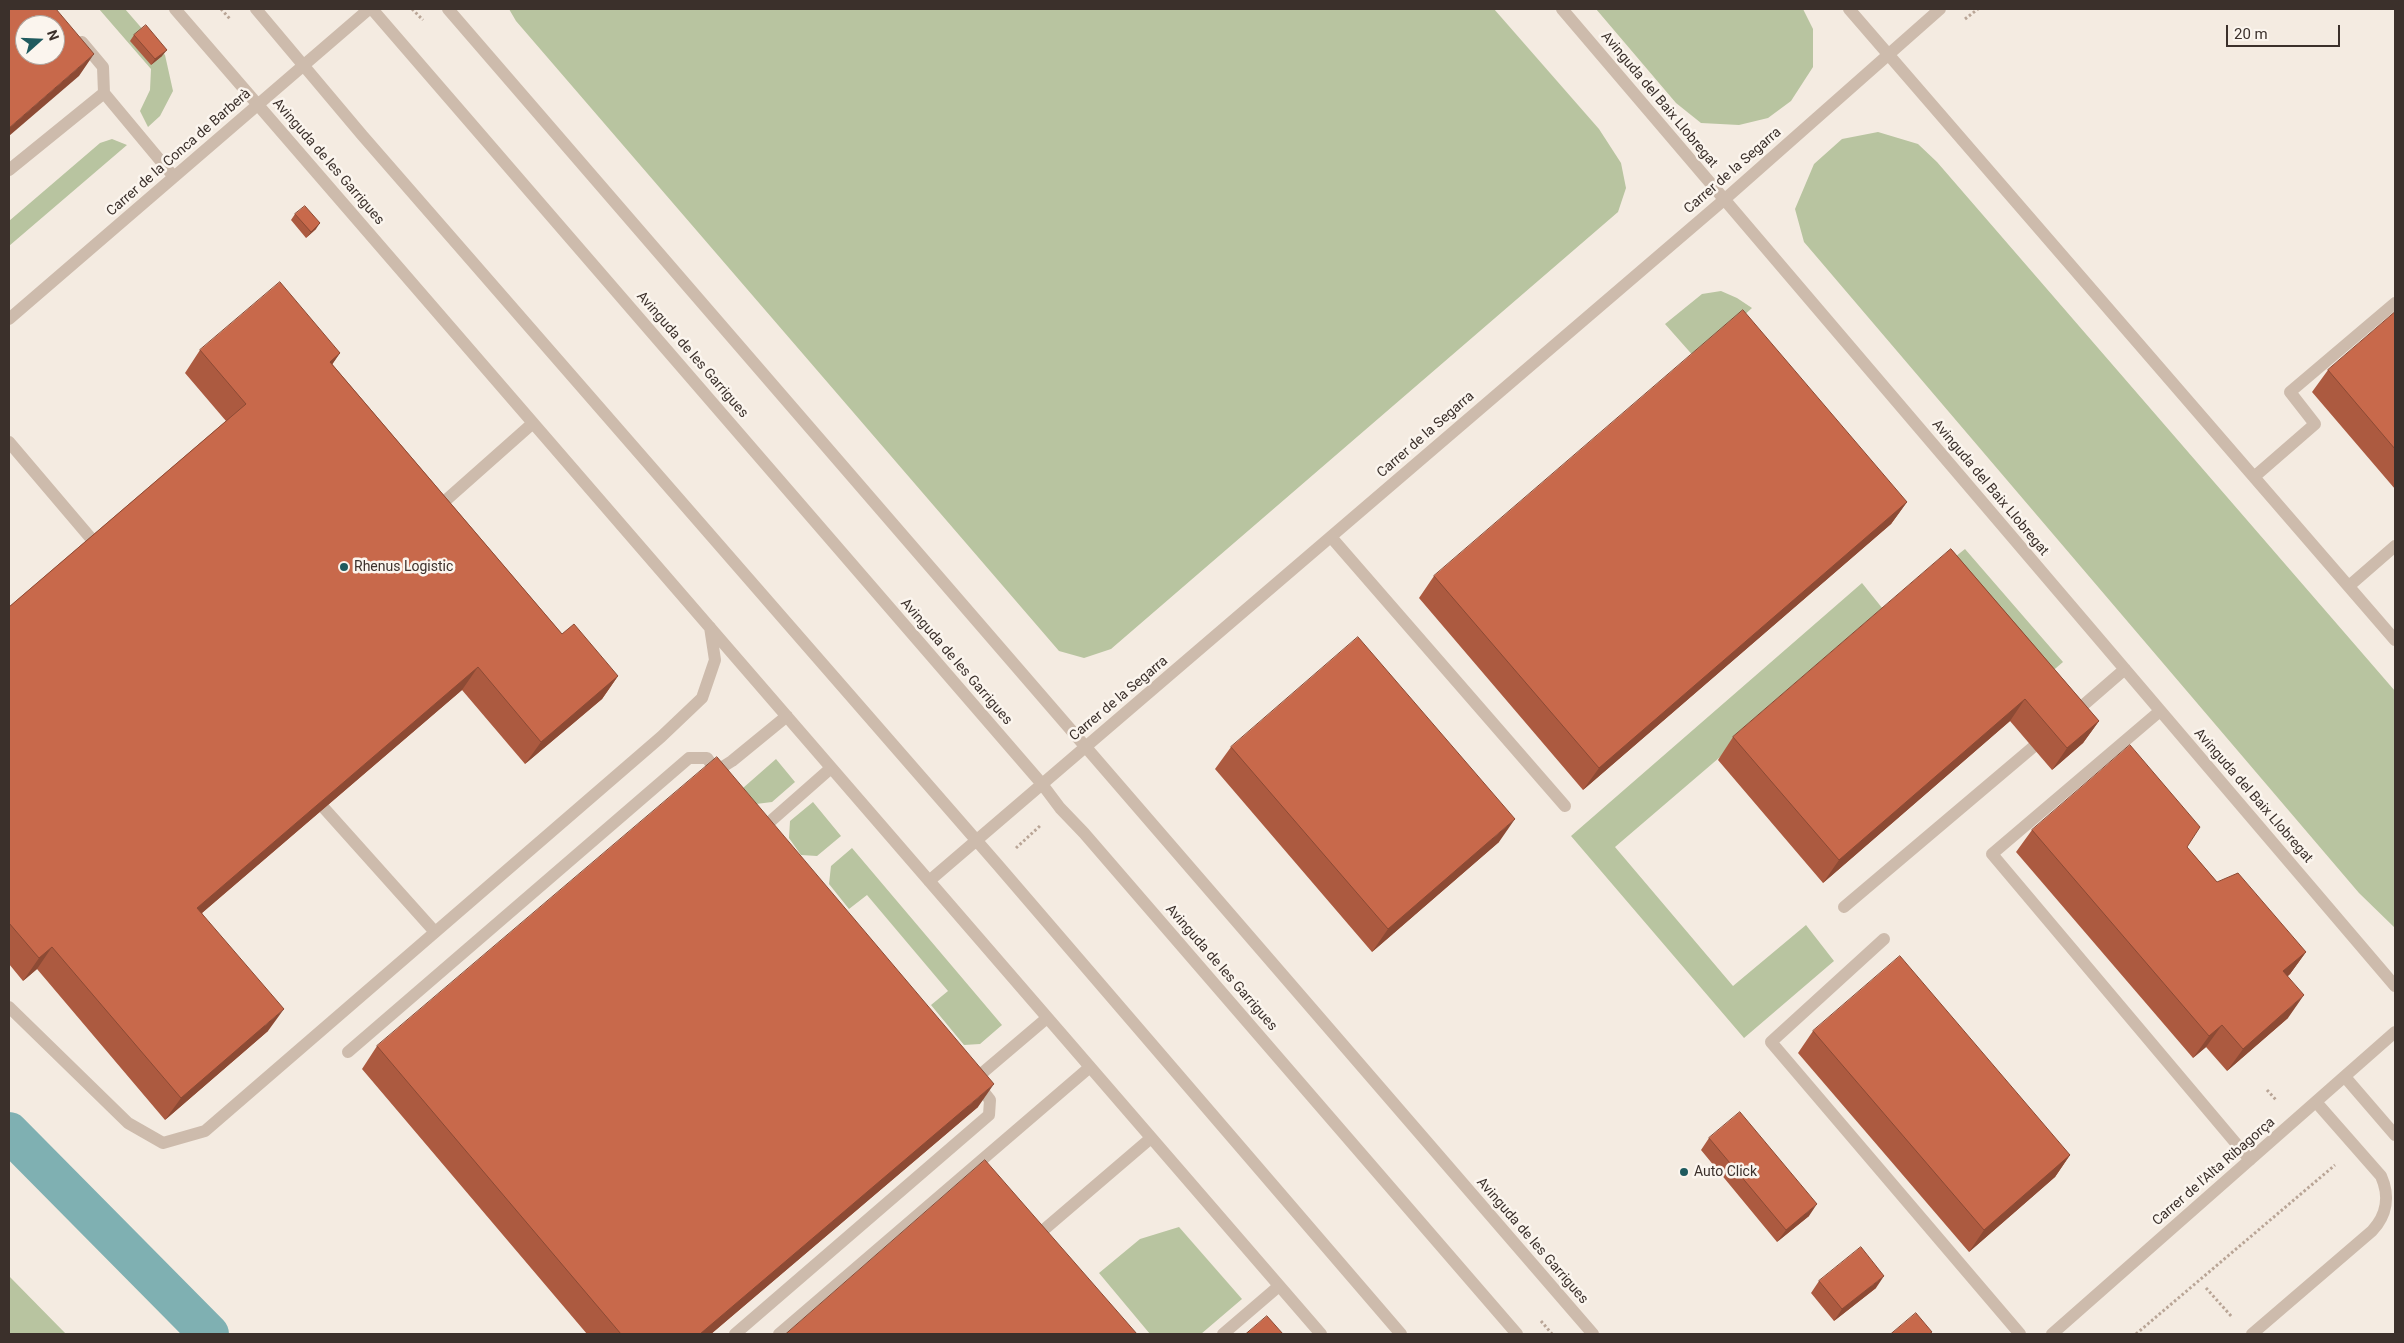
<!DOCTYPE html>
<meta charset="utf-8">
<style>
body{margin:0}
#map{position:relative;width:2404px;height:1343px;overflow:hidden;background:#f4ebe1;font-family:Roboto,sans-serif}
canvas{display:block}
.frame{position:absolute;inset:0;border:10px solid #3b302b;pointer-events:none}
.north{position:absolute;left:15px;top:15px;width:50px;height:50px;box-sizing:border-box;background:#fbf5ee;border:1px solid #aea6a0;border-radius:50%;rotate:70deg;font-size:14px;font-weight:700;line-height:20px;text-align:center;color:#3b302b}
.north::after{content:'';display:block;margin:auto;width:18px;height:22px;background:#1f5a5e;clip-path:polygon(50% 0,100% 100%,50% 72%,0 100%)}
.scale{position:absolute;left:2226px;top:25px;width:114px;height:22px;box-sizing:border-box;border:2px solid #3b302b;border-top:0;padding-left:6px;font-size:15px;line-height:18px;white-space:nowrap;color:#3b302b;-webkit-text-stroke:4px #fbf5ee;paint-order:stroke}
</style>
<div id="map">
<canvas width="2404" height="1343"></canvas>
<div class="frame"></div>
<div class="north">N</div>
<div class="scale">20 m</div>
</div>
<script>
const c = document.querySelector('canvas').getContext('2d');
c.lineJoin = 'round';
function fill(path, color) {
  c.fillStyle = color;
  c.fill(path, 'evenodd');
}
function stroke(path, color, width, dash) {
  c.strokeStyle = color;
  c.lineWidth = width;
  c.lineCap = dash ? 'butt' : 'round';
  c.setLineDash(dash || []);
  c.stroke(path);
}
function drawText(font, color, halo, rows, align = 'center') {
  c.font = font + ' Roboto,sans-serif';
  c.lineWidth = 5;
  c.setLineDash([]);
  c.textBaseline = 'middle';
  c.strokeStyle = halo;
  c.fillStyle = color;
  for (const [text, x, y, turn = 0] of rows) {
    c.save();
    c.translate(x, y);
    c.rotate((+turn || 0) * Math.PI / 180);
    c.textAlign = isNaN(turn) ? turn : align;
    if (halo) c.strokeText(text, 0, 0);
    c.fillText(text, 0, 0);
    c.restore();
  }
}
fill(new Path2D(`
 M 99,9 L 125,9 L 165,55 L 173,91 L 160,116 L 148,127 L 140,111 L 150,90 L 151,69 Z
 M 509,9 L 1494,9 L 1599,129 L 1621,163 L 1626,188 L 1618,212 L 1111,649 L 1084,658 L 1059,651 L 516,21 Z
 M 1596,9 L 1803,9 L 1813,29 L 1813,67 L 1791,101 L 1768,118 L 1739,125 L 1701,123 L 1676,103 Z
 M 1878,132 L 1918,144 L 1937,162 L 2395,691 L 2395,928 L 2359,893 L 1804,242 L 1795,209 L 1814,164 L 1842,139 Z
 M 112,139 L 127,145 L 9,246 L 9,221 L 100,143 Z
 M 1721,291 L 1737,298 L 1752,308 L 1696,359 L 1665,324 L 1702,294 Z
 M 1965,549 L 2063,662 L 2035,686 L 1936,572 Z
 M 1862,583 L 1887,614 L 1615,847 L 1733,986 L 1806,925 L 1834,961 L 1744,1038 L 1571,836 Z
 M 776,759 L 795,782 L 772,802 L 756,804 L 743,788 Z
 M 813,802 L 841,836 L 817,856 L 801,855 L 789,838 L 790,821 Z
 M 852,848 L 1002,1025 L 980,1044 L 964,1045 L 931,1005 L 948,991 L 867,895 L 849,909 L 829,884 L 831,866 Z
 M 1179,1227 L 1242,1299 L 1201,1334 L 1150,1334 L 1099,1273 L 1140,1239 Z
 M 9,1276 L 66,1334 L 9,1334 Z`), '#b8c4a0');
stroke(new Path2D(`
 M 9,1132 L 209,1334`), '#7fb0b2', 40);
stroke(new Path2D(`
 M 221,9 L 231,20
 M 412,9 L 423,20
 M 1965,19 L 1978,9
 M 1016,848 L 1041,825
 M 2267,1090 L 2277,1101
 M 2206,1288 L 2232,1317
 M 1541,1321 L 1552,1334
 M 2136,1334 L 2335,1165`), '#b9a596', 3, [2.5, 2.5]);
stroke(new Path2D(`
 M 175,9 L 1321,1334
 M 256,9 L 362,135 L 997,864 L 1401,1334
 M 372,9 L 1042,784 L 1060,808 L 1084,833 L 1517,1334
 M 448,9 L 1593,1334
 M 1562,9 L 2395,986
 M 1849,9 L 2395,640
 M 82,42 L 103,67 L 104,93 L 174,177
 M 9,170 L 104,93
 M 9,319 L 369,9
 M 9,442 L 94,542
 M 2254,477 L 2315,424 L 2290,392 L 2395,303
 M 436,509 L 533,423
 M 1331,537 L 1565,806
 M 2349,586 L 2395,546
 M 2160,711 L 1992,854 L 2250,1160
 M 2072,715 L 2125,669
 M 323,807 L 435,932
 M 764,827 L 831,768
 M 929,881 L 1725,199 L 1940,9
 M 1844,907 L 2045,737
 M 1884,939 L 1771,1042 L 2020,1334
 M 9,1007 L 128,1123 L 163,1143 L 205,1131 L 661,737 L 702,698 L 715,660 L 710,627
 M 348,1052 L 689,758 L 707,758 L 716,771 L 732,761 L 787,716
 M 2345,1077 L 2395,1135
 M 974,1080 L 1047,1018
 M 1033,1239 L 1151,1138
 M 735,1334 L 989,1115 L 990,1100 L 976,1082
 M 779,1334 L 1090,1067
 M 1223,1334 L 1279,1286
 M 2052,1334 L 2395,1032
 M 2252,1334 L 2372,1231 C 2387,1215 2390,1196 2381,1176 L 2316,1102`), '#cdbbac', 12);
fill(new Path2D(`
 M 134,35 L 162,56 L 151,65 L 130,41 Z
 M 295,214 L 316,229 L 306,238 L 291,220 Z
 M 2395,312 L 2395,489 L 2312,392 L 2328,370 Z
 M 200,350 L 340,353 L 332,364 L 562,634 L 618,676 L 602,699 L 525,764 L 462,690 L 202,913 L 268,1031 L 165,1120 L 37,969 L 23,981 L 9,964 L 9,607 L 226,421 L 185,373 Z
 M 1907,502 L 1891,524 L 1583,790 L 1419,598 L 1434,576 Z
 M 1951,549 L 2099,721 L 2083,743 L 2052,770 L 2010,721 L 1823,883 L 1718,760 L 1733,737 Z
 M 1231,747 L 1499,842 L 1372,952 L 1215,769 Z
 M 2032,830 L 2187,847 L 2217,882 L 2306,952 L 2290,974 L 2288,976 L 2288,1018 L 2227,1071 L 2206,1047 L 2193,1058 L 2016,852 Z
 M 1813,1031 L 2070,1155 L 2055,1177 L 1969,1252 L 1798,1053 Z
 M 377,1046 L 978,1107 L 711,1334 L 587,1334 L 362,1069 Z
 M 1709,1138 L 1809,1216 L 1777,1242 L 1701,1150 Z
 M 1819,1281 L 1876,1288 L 1834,1321 L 1811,1293 Z`), '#ac5a40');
fill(new Path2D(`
 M 167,50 L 162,56 L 151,65 L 155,59 Z
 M 94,54 L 79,76 L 9,136 L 9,128 Z
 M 320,223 L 316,229 L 306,238 L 311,232 Z
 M 340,353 L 325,375 L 330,362 Z
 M 1907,502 L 1891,524 L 1583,790 L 1599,768 Z
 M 478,667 L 462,690 L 182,930 L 197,908 Z
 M 618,676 L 602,699 L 525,764 L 541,742 Z
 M 2025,699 L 2010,721 L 1823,883 L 1839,860 Z
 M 2099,721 L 2083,743 L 2052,770 L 2067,748 Z
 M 1515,819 L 1499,842 L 1372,952 L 1388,929 Z
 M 52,947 L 37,969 L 23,981 L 39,958 Z
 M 2306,952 L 2290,974 L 2267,993 L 2283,971 Z
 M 2304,995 L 2288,1018 L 2227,1071 L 2243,1049 Z
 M 284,1009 L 268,1031 L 165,1120 L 181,1098 Z
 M 2222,1025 L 2206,1047 L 2193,1058 L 2209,1036 Z
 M 994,1084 L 978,1107 L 711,1334 L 700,1334 Z
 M 2070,1155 L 2055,1177 L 1969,1252 L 1984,1230 Z
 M 1817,1204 L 1809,1216 L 1777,1242 L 1786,1230 Z
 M 1884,1276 L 1876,1288 L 1834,1321 L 1842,1309 Z`), '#8c4a34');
const building = new Path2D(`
 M 9,9 L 56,9 L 94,54 L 9,128 ZM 25,25 L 55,25 L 55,55 L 25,55 Z
 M 146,25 L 167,50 L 155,59 L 134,35 Z
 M 305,206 L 320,223 L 311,232 L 295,214 Z
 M 280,282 L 340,353 L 330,362 L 562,634 L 574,624 L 618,676 L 541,742 L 478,667 L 197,908 L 284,1009 L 181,1098 L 52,947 L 39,958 L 9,923 L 9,607 L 246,404 L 200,350 Z
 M 1743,310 L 1907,502 L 1599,768 L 1434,576 Z
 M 2395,312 L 2395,449 L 2328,370 Z
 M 1951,549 L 2099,721 L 2067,748 L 2025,699 L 1839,860 L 1733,737 Z
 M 1358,637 L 1515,819 L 1388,929 L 1231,747 Z
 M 2130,745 L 2200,827 L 2187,847 L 2217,882 L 2238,873 L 2306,952 L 2283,971 L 2304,995 L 2243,1049 L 2222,1025 L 2209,1036 L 2032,830 Z
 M 717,757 L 994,1084 L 700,1334 L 621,1334 L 377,1046 Z
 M 1900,956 L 2070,1155 L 1984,1230 L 1813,1031 Z
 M 1740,1112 L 1817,1204 L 1786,1230 L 1709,1138 Z
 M 985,1160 L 1137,1334 L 786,1334 Z
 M 1861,1247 L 1884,1276 L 1842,1309 L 1819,1281 Z
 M 1916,1313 L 1932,1332 L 1929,1334 L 1891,1334 Z
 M 1267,1316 L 1283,1334 L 1246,1334 Z`);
fill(building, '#c8694b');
stroke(building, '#8c4a34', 1);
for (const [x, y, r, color] of [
 [344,567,5,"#1f5a5e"],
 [1684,1172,5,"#1f5a5e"]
]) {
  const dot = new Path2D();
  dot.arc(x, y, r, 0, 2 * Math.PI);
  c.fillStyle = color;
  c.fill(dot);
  stroke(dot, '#fbf5ee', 2);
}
drawText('14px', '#3b302b', '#fbf5ee', [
 ["Avinguda del Baix Llobregat",1659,100,50],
 ["Carrer de la Conca de Barberà",179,153,-41],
 ["Avinguda de les Garrigues",328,162,49],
 ["Carrer de la Segarra",1733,171,-41],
 ["Avinguda de les Garrigues",692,355,49],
 ["Carrer de la Segarra",1426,435,-41],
 ["Avinguda del Baix Llobregat",1990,488,50],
 ["Avinguda de les Garrigues",956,662,49],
 ["Carrer de la Segarra",1119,699,-40],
 ["Avinguda del Baix Llobregat",2253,796,49],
 ["Avinguda de les Garrigues",1221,968,49],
 ["Carrer de l'Alta Ribagorça",2214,1172,-41],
 ["Avinguda de les Garrigues",1532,1241,49]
]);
drawText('14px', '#3b302b', '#fbf5ee', [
 ["Rhenus Logistic",354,567],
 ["Auto Click",1694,1172]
], 'left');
</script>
